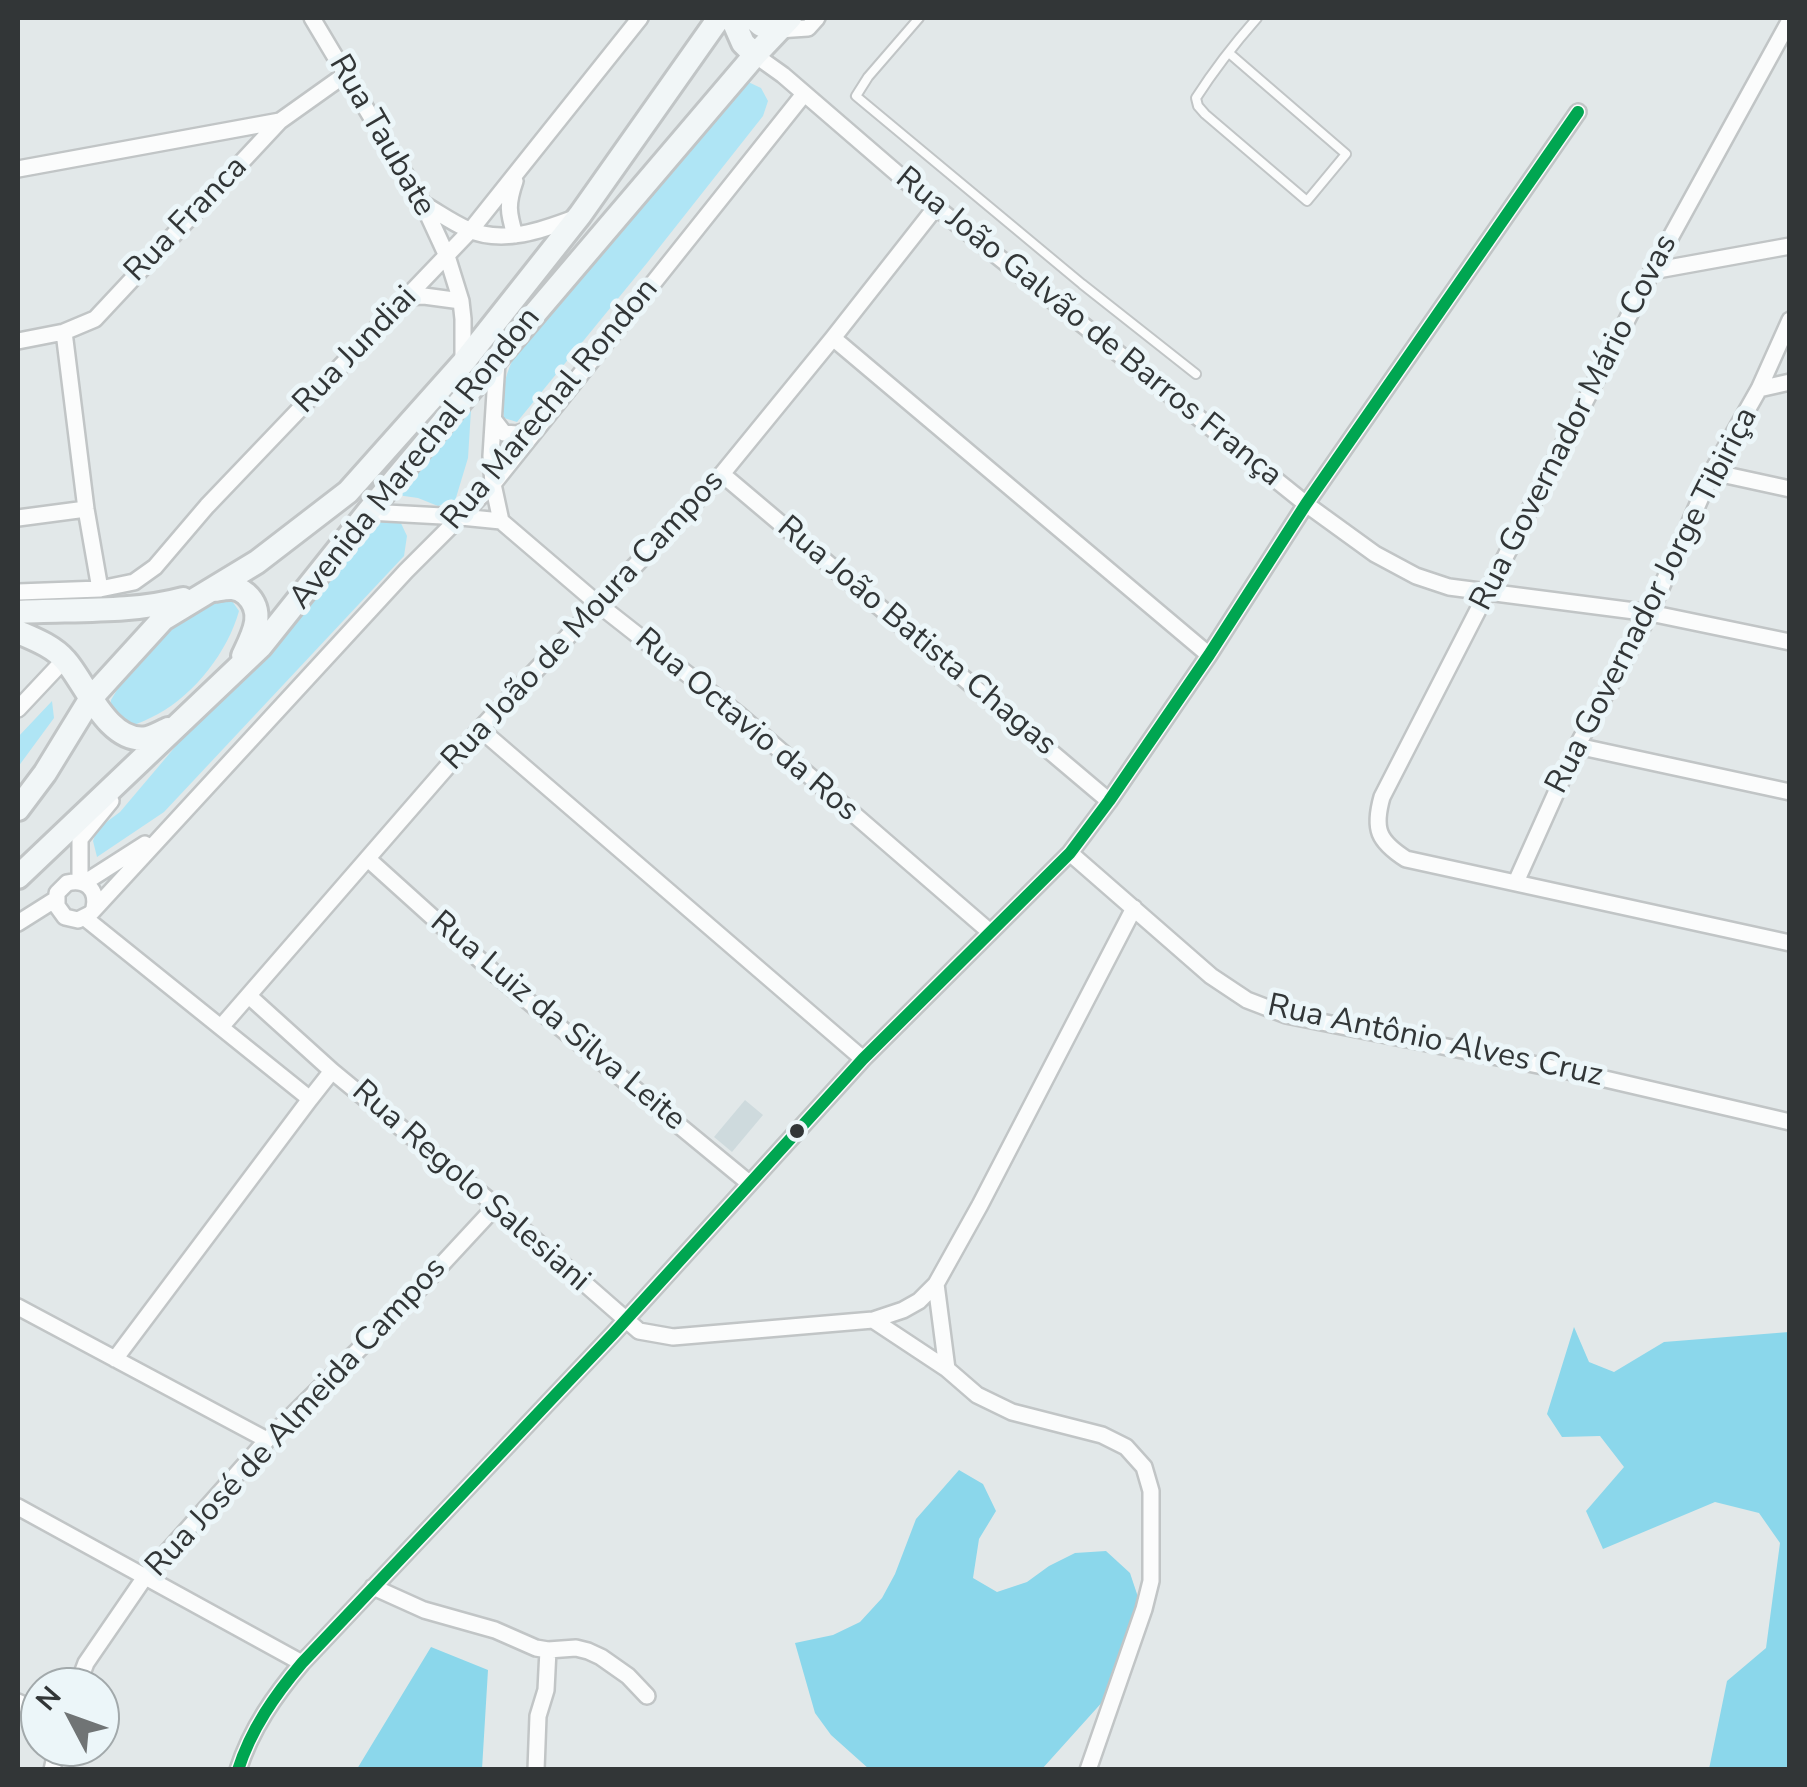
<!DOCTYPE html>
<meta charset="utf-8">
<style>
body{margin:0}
#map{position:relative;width:1807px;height:1787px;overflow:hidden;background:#e2e8e9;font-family:"Nunito Sans",sans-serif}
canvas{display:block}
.frame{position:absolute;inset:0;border:20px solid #323637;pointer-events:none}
.north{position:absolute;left:20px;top:1667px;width:100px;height:100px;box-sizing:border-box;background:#ecf6f9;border:2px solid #a2a9ab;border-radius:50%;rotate:311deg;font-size:28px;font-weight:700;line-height:40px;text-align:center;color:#323637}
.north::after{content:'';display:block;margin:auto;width:35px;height:45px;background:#707475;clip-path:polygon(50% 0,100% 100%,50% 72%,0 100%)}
</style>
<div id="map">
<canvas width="1807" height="1787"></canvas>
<div class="frame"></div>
<div class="north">N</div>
</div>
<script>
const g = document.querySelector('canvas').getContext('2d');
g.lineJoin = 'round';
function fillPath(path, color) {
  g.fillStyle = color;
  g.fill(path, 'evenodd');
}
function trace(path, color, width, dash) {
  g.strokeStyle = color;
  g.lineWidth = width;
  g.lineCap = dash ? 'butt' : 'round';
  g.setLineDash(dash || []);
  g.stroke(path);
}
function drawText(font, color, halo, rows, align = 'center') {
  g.font = font + ' "Nunito Sans",sans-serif';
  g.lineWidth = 10;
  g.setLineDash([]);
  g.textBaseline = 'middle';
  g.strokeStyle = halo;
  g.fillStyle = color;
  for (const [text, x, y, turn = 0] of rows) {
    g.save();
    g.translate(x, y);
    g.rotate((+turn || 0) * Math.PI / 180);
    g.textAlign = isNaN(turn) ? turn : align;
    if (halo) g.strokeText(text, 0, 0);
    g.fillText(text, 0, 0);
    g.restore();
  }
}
const built = new Path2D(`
 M745 1100 763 1115 732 1152 714 1137Z`);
const green = new Path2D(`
 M744 80 761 88 768 101 763 116 647 263 517 422 504 418C499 394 506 371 518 349Z
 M471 410 468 458 455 501 438 506 418 498 397 495Z
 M377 517 399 519 407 536 404 556 164 812 97 857 93 841 97 829 120 812 175 747 190 723Z
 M221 597 232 601 239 611C228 651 195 694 158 714 149 719 139 723 129 727L110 716 111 700 134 661 175 620Z
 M52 701 54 718 18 767V737Z`);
const forest = new Path2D(`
 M1574 1327 1589 1362 1614 1372 1664 1342 1789 1332V1769H1709L1727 1681 1766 1648 1780 1543 1759 1513 1715 1502 1603 1549 1586 1511 1624 1467 1600 1436 1562 1437 1547 1414Z
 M959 1470 983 1484 996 1511 979 1539 973 1578 997 1592 1027 1582 1049 1566 1075 1553 1106 1551 1130 1573 1140 1603 1138 1638 1132 1669 1042 1769H869L831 1735 815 1713 795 1643 833 1635 860 1622 882 1598 895 1574 916 1519Z
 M431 1647 488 1670 482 1769H357Z`);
const service = new Path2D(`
 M919 18 868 77 856 96 1082 284 1196 374
 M1229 53 1346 154 1307 201 1205 114 1198 106 1196 98C1214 70 1235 43 1257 18`);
const minor = new Path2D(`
 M312 18 423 204 447 256 461 301 463 319V363
 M1790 20 1652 271 1382 797C1373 829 1378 841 1406 859L1790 943
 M778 30 808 28 817 18
 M755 55 783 75 936 207 1306 504 1375 554 1416 576 1449 587 1650 613 1790 642
 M18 169 280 121
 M515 181C507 204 508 212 515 235
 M425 205C439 213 453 223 467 229 503 245 543 230 577 217
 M1652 271 1790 246
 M406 297 424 296 461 301
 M64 332 86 509 100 589
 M833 338 1209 655
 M18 341 64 332 95 319 280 121 346 74
 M497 361 491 456 493 484 501 521
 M1759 389 1790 382
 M494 420 504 433 517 434 537 427
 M1712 472 1790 489
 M722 474 1109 801
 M368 512 461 517 501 521 598 604 738 714 990 932
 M18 518 86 509
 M18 592 100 589 134 582 155 567 207 506 470 231 640 18
 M18 709 65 659
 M480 729 863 1059
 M1577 746 1790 792
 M1070 853 1211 976 1247 1000 1286 1015 1588 1075 1790 1122
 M368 859 500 978 749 1183
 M80 881V839L111 801
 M1516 882 1577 746 1650 613 1712 472 1759 389 1790 320
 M84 883 145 844
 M94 908C98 889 85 878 67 883L57 893V906L65 917 78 920 90 914 406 571 493 484 804 94
 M85 918 310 1099 332 1071 496 1206 639 1331 673 1337 873 1320 947 1369 977 1395 1012 1412 1102 1435 1126 1447 1144 1467 1151 1491V1581L1144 1609 1088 1770
 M18 923 56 899
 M249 996 332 1071
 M221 1027 480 729 722 474 833 338 936 207
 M936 1284 947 1369
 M18 1307 267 1440
 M873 1320 903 1310 919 1301 936 1284 980 1205 1134 908
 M115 1359 310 1099
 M18 1507 302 1663
 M373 1587 424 1610 495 1630 536 1648 548 1650 576 1648 588 1651 601 1657 628 1676 647 1696
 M77 1687 86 1663 145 1577 267 1440 407 1302 496 1206
 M18 1702 40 1712
 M52 1770 57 1747
 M238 1770C251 1729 275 1695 302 1663L613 1334 863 1059 1070 853 1109 801 1209 655 1306 504 1578 112
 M536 1770 538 1716 546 1690 548 1650`);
const secondary = new Path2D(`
 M732 18 743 43 755 55
 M753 18 761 25 778 30
 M214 590C226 588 236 585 246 594 266 612 253 635 243 656
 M18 612C71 609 132 613 183 599
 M18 632C34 639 53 646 65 660 85 682 108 745 147 738 153 737 162 732 168 729
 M18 809 45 773 91 698 163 619 257 562 348 492 463 363 580 215 719 18
 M18 877 261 646 368 512 497 358 755 55 790 18`);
const bus1 = new Path2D(`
 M238 1770C251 1729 275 1695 302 1663L613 1334 863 1059 1070 853 1109 801 1209 655 1306 504 1578 112`);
const markers = [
 [797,1131,9,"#323637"]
];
const streetNames = [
 ["Rua Taubate",381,136,60],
 ["Rua Franca",187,220,-46],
 ["Rua João Galvão de Barros França",1088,328,39],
 ["Rua Jundiai",356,351,-46],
 ["Rua Marechal Rondon",551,405,-50],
 ["Rua Governador Mário Covas",1575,423,-63],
 ["Avenida Marechal Rondon",416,459,-51],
 ["Rua Governador Jorge Tibiriça",1653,601,-63],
 ["Rua João de Moura Campos",584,621,-47],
 ["Rua João Batista Chagas",916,637,40],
 ["Rua Octavio da Ros",746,726,40],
 ["Rua Luiz da Silva Leite",557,1022,40],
 ["Rua Antônio Alves Cruz",1435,1042,12],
 ["Rua Regolo Salesiani",470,1187,41],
 ["Rua José de Almeida Campos",297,1418,-47]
];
fillPath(built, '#cedadd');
fillPath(green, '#afe5f5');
fillPath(forest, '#8bd7eb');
trace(service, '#c1c5c6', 12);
trace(minor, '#c1c5c6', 20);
trace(secondary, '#c1c5c6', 28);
trace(service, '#fbfcfc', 8);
trace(minor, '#fbfcfc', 15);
trace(secondary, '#f1f6f7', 22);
trace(bus1, '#00a651', 12);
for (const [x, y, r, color] of markers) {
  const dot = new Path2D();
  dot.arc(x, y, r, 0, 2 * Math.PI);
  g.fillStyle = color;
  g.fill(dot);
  trace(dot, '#ecf6f9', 4);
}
drawText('32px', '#323637', '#ecf6f9', streetNames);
</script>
